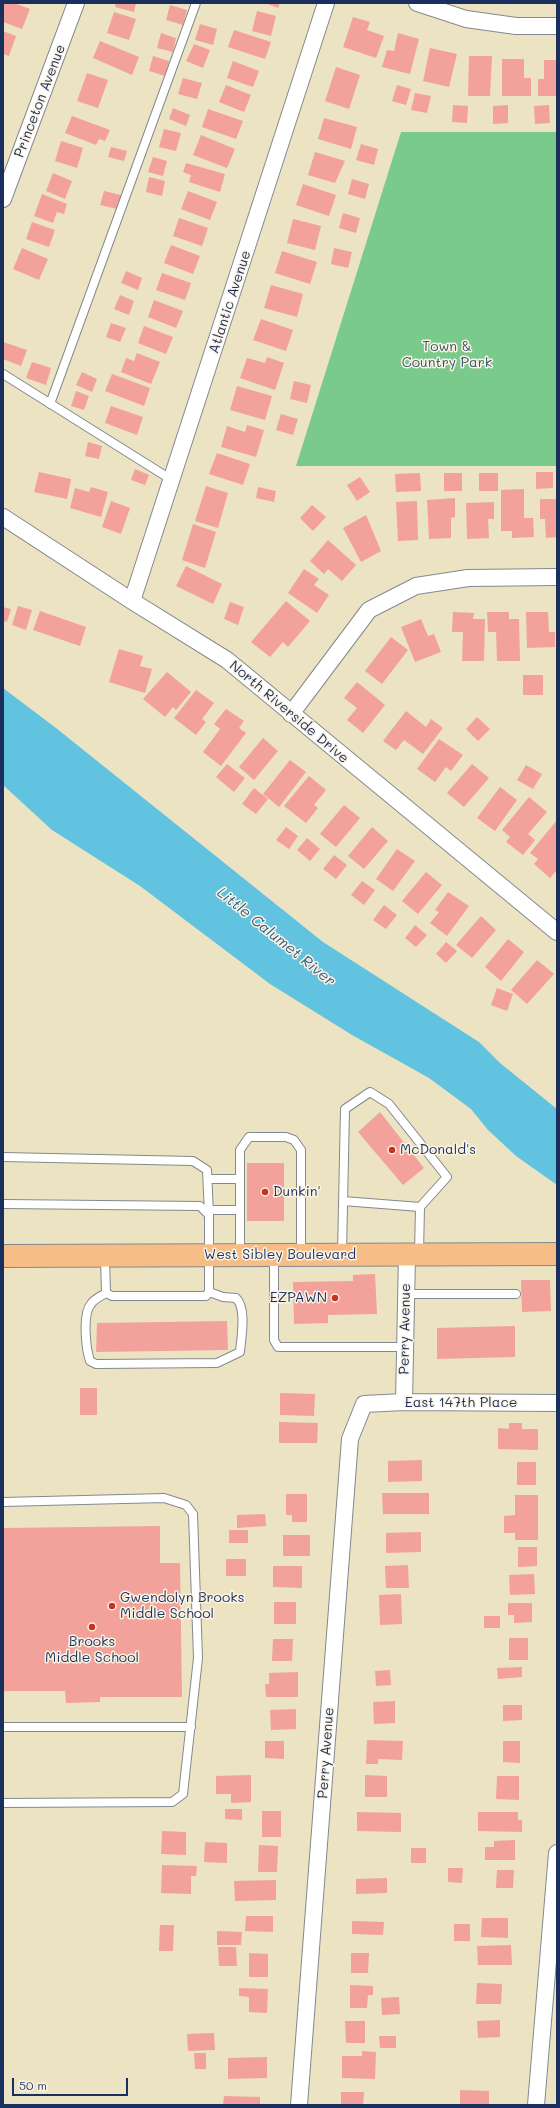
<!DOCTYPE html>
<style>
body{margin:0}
#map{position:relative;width:560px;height:2108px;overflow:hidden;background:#ece3c2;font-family:Mali,sans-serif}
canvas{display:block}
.frame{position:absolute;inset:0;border:4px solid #1b2f5e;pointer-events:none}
.scale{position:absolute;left:12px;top:2078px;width:116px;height:18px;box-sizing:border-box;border:2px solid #1b2f5e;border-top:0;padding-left:5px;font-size:12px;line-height:14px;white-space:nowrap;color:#1b2f5e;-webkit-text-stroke:3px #fcf5e5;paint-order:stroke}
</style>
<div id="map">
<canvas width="560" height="2108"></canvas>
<div class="frame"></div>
<div class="scale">50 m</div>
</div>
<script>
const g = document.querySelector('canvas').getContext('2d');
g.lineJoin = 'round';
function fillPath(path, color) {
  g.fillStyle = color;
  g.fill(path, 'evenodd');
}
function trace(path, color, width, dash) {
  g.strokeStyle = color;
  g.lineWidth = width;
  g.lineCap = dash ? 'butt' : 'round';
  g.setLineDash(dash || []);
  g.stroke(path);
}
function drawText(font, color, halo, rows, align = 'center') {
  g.font = font + ' Mali,sans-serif';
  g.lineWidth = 3;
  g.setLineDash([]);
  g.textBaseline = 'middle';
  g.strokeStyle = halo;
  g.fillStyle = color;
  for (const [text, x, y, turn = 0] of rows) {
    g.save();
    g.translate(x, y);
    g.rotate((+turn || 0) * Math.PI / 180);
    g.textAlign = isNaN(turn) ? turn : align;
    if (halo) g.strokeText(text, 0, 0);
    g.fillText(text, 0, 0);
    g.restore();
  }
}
const green = new Path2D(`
 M401 132H557V466H296Z`);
const water = new Path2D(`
 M3 688 56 728 323 942 479 1042 500 1063 557 1109V1185L516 1156 488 1130 471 1109 429 1078 352 1035 270 984 140 886 52 830 3 785Z`);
const building = new Path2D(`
 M3 3H14L30 9 22 29 3 22Z
 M116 3H136L134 12 115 7Z
 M265 3H280L278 8Z
 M170 5 187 10 183 25 166 20Z
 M257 11 276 16 271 36 252 31Z
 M114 12 136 19 129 40 107 33Z
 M353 17 370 22 367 30 384 36 376 58 343 47Z
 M200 24 217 29 213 45 195 40Z
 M234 30 271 42 265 59 228 47Z
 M3 31 16 36 9 56 3 54Z
 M161 33 176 38 173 52 157 48Z
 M398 33 419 39 410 74 382 67 387 50 394 51Z
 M100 41 139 57 132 75 93 58Z
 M194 44 210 50 203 68 186 61Z
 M430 48 457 54 449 87 423 81Z
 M153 56 169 61 165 76 149 71Z
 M469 56H492L490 96H468Z
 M502 59H524V78H531V96H502Z
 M544 60H557V96H538V79H544Z
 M233 61 259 71 253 87 227 78Z
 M336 67 360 75 349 109 325 101Z
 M87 73 108 80 98 108 77 101Z
 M183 78 202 83 197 99 178 94Z
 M226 85 251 95 244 112 219 102Z
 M397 85 411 89 406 105 392 101Z
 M415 93 431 96 427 113 411 110Z
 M453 105 468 106 467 123 452 122Z
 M508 105V123L493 124V106Z
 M549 105 550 123 535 124 534 106Z
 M173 108 190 115 186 126 169 119Z
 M208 109 243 121 236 139 202 127Z
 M72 116 110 130 105 141 99 139 96 145 65 133Z
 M324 118 357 127 351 149 318 139Z
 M164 129 181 133 176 151 159 147Z
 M201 135 235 149 227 168 193 155Z
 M61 141 83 148 77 168 55 161Z
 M361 144 378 149 374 165 356 160Z
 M111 147 127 151 124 161 108 157Z
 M315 152 345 161 335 183 308 175Z
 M153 157 167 161 163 176 148 172Z
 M186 163 225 174 220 192 189 182 191 175 183 172Z
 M53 173 72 181 65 199 46 191Z
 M149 177 165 181 162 196 146 192Z
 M352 179 369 184 365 199 348 194Z
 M303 184 336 195 329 216 296 205Z
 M104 191 121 195 117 209 100 205Z
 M188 191 217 202 210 220 181 209Z
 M42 194 67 204 64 214 57 212 53 223 34 216Z
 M343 213 360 218 356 233 339 228Z
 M179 218 208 228 202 246 173 236Z
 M293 219 321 226 315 250 287 243Z
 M32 222 55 230 49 247 26 239Z
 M171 245 200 256 193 274 164 263Z
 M22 248 48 259 39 280 13 269Z
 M334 248 352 252 348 268 331 264Z
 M282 251 317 262 310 284 275 273Z
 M126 271 142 278 138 290 121 283Z
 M162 273 191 283 185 300 156 290Z
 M271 285 303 294 297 317 264 308Z
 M120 295 134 301 129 315 114 309Z
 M154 300 183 311 176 328 148 317Z
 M261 319 293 330 286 351 253 340Z
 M111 323 126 328 120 342 106 337Z
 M144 326 173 337 166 354 138 343Z
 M3 342 27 350 21 366 3 359Z
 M137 353 160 362 151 384 121 372 126 358 134 361Z
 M267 357 284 363 275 390 240 378 247 358 265 363Z
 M32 362 51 368 46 385 26 378Z
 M82 372 97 379 92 392 76 385Z
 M112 374 150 388 144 406 105 391Z
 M294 381 311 385 307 403 290 399Z
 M237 386 272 396 265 420 230 410Z
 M76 391 89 396 84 410 71 406Z
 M111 406 143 417 137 435 105 423Z
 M281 414 298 419 293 435 276 430Z
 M247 425 264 430 256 457 221 447 227 426 245 432Z
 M88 442 102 446 99 459 85 456Z
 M217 453 250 464 243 485 209 474Z
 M135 469 149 475 145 485 131 480Z
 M39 472 71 479 67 499 34 492Z
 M536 472H553V488L536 489Z
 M420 473 421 491 396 492 395 474Z
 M444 473H462V491H444Z
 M479 473H498V491H479Z
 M360 477 370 492 357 501 347 485Z
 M206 486 228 493 218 528 195 521Z
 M91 487 108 492 101 517 70 508 75 488 89 492Z
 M258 487 276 491 274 502 256 498Z
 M524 489V518H533L534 537 512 538V531H501V490Z
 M455 498V517L451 518V538L429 539 427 500Z
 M540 499H557V537L546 538 545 519H540Z
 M111 501 130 508 121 534 102 527Z
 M417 501 418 540 398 541 396 502Z
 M494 502V519H488L489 538 467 539 466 503Z
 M312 505 326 517 313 531 300 518Z
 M366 515 381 551 361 562 343 528Z
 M193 524 216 532 205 568 182 560Z
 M328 540 356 565 342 581 328 569 324 574 310 561Z
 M186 566 222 584 213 604 176 586Z
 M304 569 319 579 314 585 329 595 317 613 288 593Z
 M286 601 310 621 288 647 283 642 270 657 251 642Z
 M230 602 244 607 238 625 224 619Z
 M18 606 32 610 26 630 12 625Z
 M3 607 11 609 7 622 3 621Z
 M40 611 86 627 80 646 33 630Z
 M453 612 474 613 473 619H485L484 661H462L463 632H452Z
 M487 612H509V619H519L520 661H497L496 632H488Z
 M526 612H548L549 632H555V647L527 648Z
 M421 619 428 636 434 634 441 652 415 662 401 627Z
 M391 637 408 650 382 684 365 671Z
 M119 649 143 656 140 666 152 669 145 693 109 682Z
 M167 672 191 692 176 710 173 707 165 717 143 699Z
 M523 675H543V695H523Z
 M357 682 385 705 363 733 347 720 357 708 344 698Z
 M196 690 214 703 202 719 206 722 196 735 174 718Z
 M226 709 244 721 239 728 246 733 221 766 203 752 220 729 214 724Z
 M406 711 426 727 431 719 443 728 423 754 404 740 396 750 383 741Z
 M477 717 490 729 478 741 466 729Z
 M263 738 278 751 254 780 239 767Z
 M439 739 463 755 451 771 446 767 435 782 417 769Z
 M290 760 306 772 279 807 263 794Z
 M227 764 245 778 234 792 216 777Z
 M472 764 489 778 464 807 447 793Z
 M526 765 542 774 533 789 517 780Z
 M309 776 326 790 314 805 318 808 306 823 284 806Z
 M500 787 517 800 495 831 477 818Z
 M254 788 268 799 256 814 242 804Z
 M529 797 547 812 528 834 535 840 523 855 506 842 510 837 502 830Z
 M344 805 360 818 336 847 320 834Z
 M557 820V870L550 878 534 864 538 859 530 853Z
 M286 827 298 836 289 849 276 840Z
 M372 827 388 841 364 869 348 856Z
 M307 838 320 849 310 861 297 850Z
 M397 849 415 861 393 891 376 879Z
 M334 855 347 865 336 879 323 869Z
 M426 872 442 885 418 914 402 901Z
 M362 881 375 890 364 905 351 895Z
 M448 892 469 906 447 936 430 923 439 912 435 910Z
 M384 905 397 915 386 929 373 920Z
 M481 916 496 930 472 958 456 945Z
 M415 925 427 935 416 947 405 938Z
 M508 939 524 952 501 981 485 967Z
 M446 942 457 951 446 963 436 954Z
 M537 960 554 974 527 1004 511 990Z
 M497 988 513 994 507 1011 491 1005Z
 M380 1112 424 1168 403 1185 358 1132Z
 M247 1163H284V1221H247Z
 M375 1274 377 1314 328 1315V1323L294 1324 293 1282 353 1281V1275Z
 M521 1280H550L551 1311 522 1312Z
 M227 1321 228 1350 96 1352 97 1323Z
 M515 1326V1357L437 1359V1328Z
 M80 1388H97V1415H80Z
 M280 1393 315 1394 314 1416 280 1415Z
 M279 1422 318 1423 317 1443H279Z
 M509 1423H522V1429H538V1450L498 1449V1428L509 1429Z
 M422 1460V1481L388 1482V1461Z
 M517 1462H536V1485H517Z
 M382 1493H429V1514H383Z
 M286 1494H307V1522H292V1515H286Z
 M515 1495H538V1540H515V1533H504V1516L515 1515Z
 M265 1514 266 1526 237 1528V1515Z
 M160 1526V1563H180L182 1697H100V1702L66 1703 65 1691H3V1528Z
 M229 1530H248V1543H229Z
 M421 1532V1552L386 1553V1533Z
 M283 1535H310V1556H283Z
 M518 1547H537V1566L518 1567Z
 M226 1559H246V1576H226Z
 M408 1565 409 1588H386L385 1566Z
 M273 1566H302V1588L273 1587Z
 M534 1574 535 1594 510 1595 509 1575Z
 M401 1594 402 1624 380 1625 379 1595Z
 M274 1602H296V1624H274Z
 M508 1603H532V1622L514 1623V1615H508Z
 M484 1616H500V1628H484Z
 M509 1638H528V1660H509Z
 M273 1639H293L292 1661H272Z
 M522 1667V1677L498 1679 497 1668Z
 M390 1670 391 1685 376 1686 375 1671Z
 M298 1672V1697H266L265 1684H269V1673Z
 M395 1701V1723L374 1724 373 1702Z
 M503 1705H522V1720L503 1721Z
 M296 1709V1729L271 1730 270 1710Z
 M367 1740 403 1741 402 1760 378 1759V1764H366Z
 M265 1741H284V1759L265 1758Z
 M503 1741H520V1763L503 1762Z
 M251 1775V1802L231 1803V1794H216V1776Z
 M365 1775 387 1776V1797H365Z
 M497 1776H519V1800L496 1799Z
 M225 1809H242V1820L225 1819Z
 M262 1811H281V1837H262Z
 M357 1812 401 1813V1832L357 1831Z
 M478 1812H518V1820H522V1832L478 1831Z
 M162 1831 186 1832V1855L161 1854Z
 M515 1840V1860H485V1847H494V1841Z
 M205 1842 227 1843V1863L204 1862Z
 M259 1845 278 1846 277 1872H258Z
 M411 1848H426V1863H411Z
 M162 1865 197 1866 196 1876H191V1894L161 1893Z
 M448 1868H463L462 1883 448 1882Z
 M497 1870H514L513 1888H496Z
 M387 1878V1893L356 1894V1879Z
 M276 1880V1900L235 1901 234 1881Z
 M246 1916H273V1932L245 1931Z
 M482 1918H508V1938L481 1937Z
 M352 1921 384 1922 383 1935 352 1934Z
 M454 1924H470V1941H454Z
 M160 1925H174L173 1951H159Z
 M217 1931 242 1932 241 1945H217Z
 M511 1945 512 1965H478L477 1946Z
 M218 1947H236L237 1966H219Z
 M249 1953 268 1954V1977H249Z
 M351 1953H369L368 1973H351Z
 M477 1983 502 1984 501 2004H476Z
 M350 1985 373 1986V1995H368L367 2008H350Z
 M239 1988 268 1989 267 2013 249 2012V1997L239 1996Z
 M399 1997 400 2014 382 2015 381 1998Z
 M500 2020V2037L478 2038 477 2021Z
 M345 2021H365V2043H346Z
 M214 2033 215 2050 188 2051 187 2034Z
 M379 2036H396V2048H380Z
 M362 2051 376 2052 375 2079 342 2078V2056H362Z
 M194 2053H206V2069H195Z
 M267 2057V2078L228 2079V2058Z
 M460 2090 489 2091V2105H460Z
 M341 2092H364L363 2105H341Z
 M224 2096 260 2097V2105H223Z`);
const service = new Path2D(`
 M3 374 172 480
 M50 404 196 3
 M3 1157 193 1161 207 1170 209 1215
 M208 1179H240
 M343 1201 420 1207
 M3 1204 200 1206 209 1215V1292
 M209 1210H240
 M342 1254 345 1109 370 1092 389 1104 447 1177 420 1207 419 1253
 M240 1255V1150L249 1137H286L294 1140 301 1150V1254
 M274 1256V1340L278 1347H405
 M105 1257 106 1293 112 1296H206L209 1292
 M106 1293C101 1296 94 1299 91 1304 82 1314 86 1349 90 1361L96 1364 217 1363 240 1352C241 1339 247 1308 236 1298L223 1297 209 1292
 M406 1294H516
 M3 1502 164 1498 186 1505 193 1514 198 1658 183 1794 172 1802 3 1803
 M3 1727H191`);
const minor = new Path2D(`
 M417 3 466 19 516 26H557
 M3 199 76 3
 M3 517 132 601 227 660 557 932
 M132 601 326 3
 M291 714 369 610 416 586 468 578 557 577
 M404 1402 407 1255
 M299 2105 350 1439 364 1404 404 1402 557 1403
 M536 2105 557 1853`);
const primary = new Path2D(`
 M3 1256 557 1254`);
const markers = [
 [392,1150,4,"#c8321e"],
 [265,1192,4,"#c8321e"],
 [335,1298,4,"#c8321e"],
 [112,1606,4,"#c8321e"],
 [92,1627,4,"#c8321e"]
];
const streetNames = [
 ["Princeton Avenue",40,101,-69],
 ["Atlantic Avenue",230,302,-72],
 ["North Riverside Drive",289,712,40],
 ["West Sibley Boulevard",280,1255],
 ["Perry Avenue",405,1329,-89],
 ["East 147th Place",461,1403],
 ["Perry Avenue",326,1753,-86]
];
const parkNames = [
 ["Town &",447,347],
 ["Country Park",447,363]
];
const poiNames = [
 ["McDonald's",400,1150],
 ["Dunkin'",273,1192],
 ["EZPAWN",327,1298,"right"],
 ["Gwendolyn Brooks",120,1598],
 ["Middle School",120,1614],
 ["Brooks",92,1642,"center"],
 ["Middle School",92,1658,"center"]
];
const waterNames = [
 ["Little Calumet River",276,937,39]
];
fillPath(green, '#7aca8b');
fillPath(water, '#62c3e0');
fillPath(building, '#f2a29a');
trace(service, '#848990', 10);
trace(minor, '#848990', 18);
trace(primary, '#848990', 24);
trace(service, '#fff', 8);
trace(minor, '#fff', 16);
trace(primary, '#f6be86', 22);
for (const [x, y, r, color] of markers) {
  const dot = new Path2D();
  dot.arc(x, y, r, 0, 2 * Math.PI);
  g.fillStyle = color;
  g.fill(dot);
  trace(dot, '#fcf5e5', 1.5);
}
drawText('14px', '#1b2f5e', '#fcf5e5', streetNames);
drawText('14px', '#335669', '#fcf5e5', parkNames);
drawText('14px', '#1b2f5e', '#fcf5e5', poiNames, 'left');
drawText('italic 15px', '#305b85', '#fcf5e5', waterNames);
</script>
